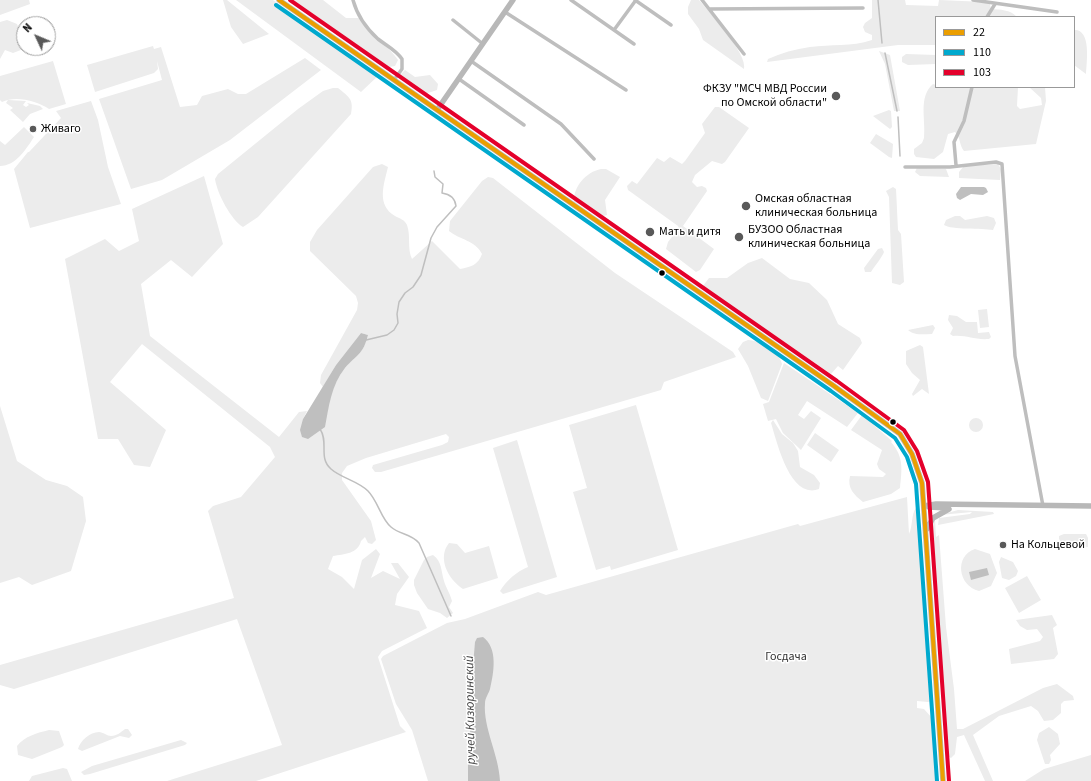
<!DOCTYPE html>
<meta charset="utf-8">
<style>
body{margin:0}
#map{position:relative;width:1091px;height:781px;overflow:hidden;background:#fff;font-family:"Source Sans 3",sans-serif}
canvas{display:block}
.legend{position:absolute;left:935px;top:16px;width:140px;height:72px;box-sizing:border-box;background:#fff;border:1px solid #999;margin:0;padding:5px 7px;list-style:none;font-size:12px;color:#000}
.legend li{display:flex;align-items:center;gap:8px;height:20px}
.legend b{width:20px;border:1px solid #999}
.north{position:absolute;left:16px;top:16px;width:40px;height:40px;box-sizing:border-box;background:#fff;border:1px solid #999;border-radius:50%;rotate:314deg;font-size:11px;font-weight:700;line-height:16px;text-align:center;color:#000}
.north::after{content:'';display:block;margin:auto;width:14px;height:18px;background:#595959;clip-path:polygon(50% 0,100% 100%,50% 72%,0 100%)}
</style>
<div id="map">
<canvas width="1091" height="781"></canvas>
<ul class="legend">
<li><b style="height:5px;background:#eb9e00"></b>22</li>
<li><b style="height:5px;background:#00a9ce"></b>110</li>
<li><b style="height:5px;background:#e4002b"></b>103</li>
</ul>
<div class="north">N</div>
</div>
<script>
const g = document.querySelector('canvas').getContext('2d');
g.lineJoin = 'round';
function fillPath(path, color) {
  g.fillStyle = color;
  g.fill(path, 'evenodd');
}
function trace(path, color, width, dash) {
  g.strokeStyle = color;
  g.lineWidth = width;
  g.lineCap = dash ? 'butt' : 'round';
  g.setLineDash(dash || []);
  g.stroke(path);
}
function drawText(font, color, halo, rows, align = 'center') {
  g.font = font + ' "Source Sans 3",sans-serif';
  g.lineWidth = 3;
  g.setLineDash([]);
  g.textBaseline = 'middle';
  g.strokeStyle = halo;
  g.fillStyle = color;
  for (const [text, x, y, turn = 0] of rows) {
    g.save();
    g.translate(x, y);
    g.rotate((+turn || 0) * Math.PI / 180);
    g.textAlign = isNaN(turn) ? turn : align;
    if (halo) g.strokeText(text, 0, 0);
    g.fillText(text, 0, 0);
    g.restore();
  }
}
const green = new Path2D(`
 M0 0H29L30 4 0 15Z
 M223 0H227L269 34 243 44 231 27Z
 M236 0H273L379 75 361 92Z
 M293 0H323L346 18H359C362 23 366 29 370 33 381 43 389 47 398 60L395 66 389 67Z
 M691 0H699C709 12 748 54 744 69L703 40 699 29 688 14V7Z
 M872 0H905L906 5 938 6 939 0 985 2 990 4 991 9C1000 10 1010 9 1017 17H936V45H898L767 62 768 59C781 53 795 49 810 47 831 44 851 47 872 40V35L865 32 863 27 865 23 872 18Z
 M7 20 17 24 22 36 24 37V48H26L13 53 5 50 0 59V22Z
 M1074 30C1091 29 1087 60 1086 74L1074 65Z
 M153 46 154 49 161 47 180 107 197 105 202 96 228 89 238 94H246L305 58 321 70 230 140 162 180 131 189 99 99 162 80 157 61 158 69 154 73 95 92 87 65Z
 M879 51 890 55 900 111H894L885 64Z
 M906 54 936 55V64L908 65 902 62V57Z
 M53 61 66 104 49 109C38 101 15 95 2 102L0 100V76Z
 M405 70 415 77 430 75 438 84 437 90 425 94 409 85 400 75Z
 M933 84 936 85V87H1018L1017 106 1020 109 1042 105 1041 98 1029 87H1045L1046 101 1036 144 964 151C959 145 961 138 955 132L948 134 943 152 934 159 916 157 914 154V149L922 143 924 138C926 119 918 97 933 84Z
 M333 88H338C349 97 354 99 351 114L258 217 243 227C231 220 217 193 215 179L218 174 298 109 323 91Z
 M8 100 26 101 23 105 26 107 29 105 27 103 40 106 43 109 30 114 23 122 10 110 13 108 6 103Z
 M91 101 98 120 108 167 121 204 30 228 14 169 28 152H29L61 118 56 111Z
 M715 107H719L749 128 725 162 722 164 712 161 695 175 692 182 697 187 702 186 706 188 707 191 683 226 714 249 700 270 696 272 666 249 668 242 679 228 678 226 628 190 627 186 632 181 637 184 657 158 664 162 670 157 682 164 685 161 705 133 702 124Z
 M889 110 891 111 892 127 890 129 873 116Z
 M24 127 34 137C26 149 16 166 0 166V141L5 145Z
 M876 134 893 144 892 158 889 157 870 143Z
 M382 164 388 167C384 184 376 205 395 216 400 219 404 219 407 225 411 236 407 249 412 259L432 241 460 269C471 267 478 265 482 254 475 240 460 240 449 231L450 221 482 181 488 177 493 178 615 273 733 352 736 357 664 382 661 390 381 472H375L372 468 373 465 442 445 448 442 449 437 446 434 366 458 347 466 342 473V480L371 521 376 540 372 544 368 543 365 537 361 541C358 554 344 554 333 556L328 569 342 577 354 589 362 560 376 549 380 554 371 578 383 571 400 579 391 563H398L409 577 397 594 395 605 419 611 427 628 382 651 378 657 400 726 406 732 256 781H167L282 745 237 619 14 689 0 685V665L234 598 208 511 213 506 241 497 275 457 270 447 142 344 110 382 166 430 150 467 134 465 118 439H98L65 259 105 239 119 251 139 241 132 209 204 176 223 244 192 277 171 260 141 284 150 336 279 437 299 412 307 411 303 419 327 415C328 399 335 381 345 368 356 354 363 355 368 335L361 333 336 365 323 387 320 383 321 375 357 310 358 303 356 296 310 251V242L317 230 373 167Z
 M998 164 1001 169 1000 180 959 178V172L964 166Z
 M917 168 946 169 949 177 920 176 915 172Z
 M601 169H606L620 177 605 200 607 215 603 216 574 202C573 187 586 172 601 169Z
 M893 187 896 189 898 230 901 234 904 282 900 285 892 283 889 197 886 191Z
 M955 216H960L965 220 987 216 994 218 996 223 993 230C982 228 951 230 944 225L946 220Z
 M882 248 884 252C883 256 874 267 871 272H865L864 268 878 249Z
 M762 258 790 279 809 283 827 300 838 324 860 338 862 343 843 370 838 366 831 374 703 286 709 278H727L748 263Z
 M987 309 989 327 980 328 978 310Z
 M949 315 957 316 966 322H977L978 333 989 332 991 337 989 339C973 340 968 335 953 336L950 334 953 328 948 320Z
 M933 325 935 328 932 334C924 334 915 336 908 330Z
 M748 340C761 341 779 351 782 364L768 401 761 398 748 366 738 349 743 342Z
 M920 345 923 347 929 394 922 389 913 396 912 394 920 380 912 373 906 364V351Z
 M784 363 858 413 847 427 807 401 798 415 804 419 811 411 821 418 801 450 783 433 776 419 768 421 763 404 769 402Z
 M636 405 678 550 611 570 610 566 596 570 573 492 587 488 569 425Z
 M0 406 17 461 46 480 67 486 83 497 86 521 71 571 32 585 19 577 0 583Z
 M862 415 892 441 891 442C904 457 902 469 900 488L891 494 863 502C854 495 847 488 850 476L883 477 886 474 879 469 877 464 882 450 851 430Z
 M969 425a7 7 0 1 1 14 0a7 7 0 1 1-14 0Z
 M773 420 782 434 793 443 798 451 800 467 814 475 820 483 819 489C790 500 777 442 771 423Z
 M815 433 839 450 831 462 807 445Z
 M517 440 557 577 503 594 500 591C507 580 516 572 528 567L493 448Z
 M907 497 909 534C913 526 911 514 916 508L918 509 930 663 931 701 928 702 917 701V708L924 709 932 718 936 781H428L412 730 396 704 381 659 383 656 447 623 465 619 538 592 546 595 798 524 800 526Z
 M958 510 993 512 994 514 938 525 939 518 970 514 972 512 940 515Z
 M935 519 936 537 939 535 946 627 954 689 957 729H963L1043 688 1057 684 1073 696 1074 700 1064 701 1061 704V713L1053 720 1044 721 1038 711 1031 706 999 716 973 735 993 781H985L964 735 957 737 955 754 951 758 949 757 931 528Z
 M1064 534H1086L1088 538V547L1066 549 1059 539V536Z
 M449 543 457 544 465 553 489 546 498 578 463 589C448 579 437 558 449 543Z
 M975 549 990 554 997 573 991 586 979 591C958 586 954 556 975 549Z
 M433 555C442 561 441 571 444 581 446 588 450 593 452 601L449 607 453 613 447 618 440 613 428 609 417 593 414 585V580L424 560 427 557Z
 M1001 557 1013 562 1018 571 1016 576 1009 580 1002 578 999 562Z
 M1027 576 1041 600 1019 613 1005 588Z
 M1052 615 1057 625 1053 628 1058 654 1054 659 1011 664 1009 649 1040 641 1043 637 1037 629 1027 630 1020 626 1016 620Z
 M1049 727 1058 734 1060 744 1050 755 1051 760 1049 764H1045L1037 740 1039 733Z
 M125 729H128L132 735 129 738 120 736 82 751 78 749C80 741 90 732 99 732 103 732 107 736 111 736 117 736 121 732 125 729Z
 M49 730 59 731 64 745 62 747 32 759 18 755 17 746C25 736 37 733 49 730Z
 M181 740 187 743 185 745 90 774 84 775 81 772 92 766Z
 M1091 755V781H1025L1044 769Z
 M63 768 67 769 72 781H29L32 776Z`);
const water = new Path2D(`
 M961 187H984L986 188 988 192 983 195 971 194 960 200 957 198 956 194Z
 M361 333 368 335C363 355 357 354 345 368 331 386 329 406 325 427L308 439 302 437 300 430 303 419 336 365Z
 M987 568 989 575 971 580 969 572Z
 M483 637C498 648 494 672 490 689 489 693 485 698 485 703 483 728 499 755 500 781H468V745L474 706 471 690 475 642 477 638Z`);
const stream = new Path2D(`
 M878 0 882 43
 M885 53 897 111
 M898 117 900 156
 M366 340 387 335 394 330 398 323 397 314 399 302 405 293 413 287 421 275 431 238 437 227 456 206C455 198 449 194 442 193L443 184 435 177 434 171
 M320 429C329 442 318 458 331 469 341 478 358 481 368 491 378 501 381 519 391 527 400 535 410 533 419 543L451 616`);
const street = new Path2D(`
 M353 0C357 15 367 29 378 39 387 46 396 50 402 59V69L394 80
 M571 0 634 44
 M635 0 671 25
 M702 0 744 54
 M973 0 1057 12
 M709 9 863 8
 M505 12 626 90
 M987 17 995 4
 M453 20 483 44
 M614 30 636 0
 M471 61 561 124 594 159
 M459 79 524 125
 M956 165 954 142 964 121 972 87
 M905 167H950L996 162 1002 164 1015 356 1043 506`);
const secondary = new Path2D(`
 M279 0 834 386 900 434 912 454 922 483 943 781
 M437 110 513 0
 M924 506 936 504 1091 506
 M929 507 948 508
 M927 529 933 518 949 509`);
const bus1 = new Path2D(`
 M279 0 834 386 900 434 912 454 922 483 943 781`);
const bus2 = new Path2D(`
 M276 5 831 391 895 438 907 457 916 484 937 781`);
const bus3 = new Path2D(`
 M290 0 837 381 904 430 917 451 928 482 949 781`);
const markers = [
 [836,96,5,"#595959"],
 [33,129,4,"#595959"],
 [746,206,5,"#595959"],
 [650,232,5,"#595959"],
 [739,237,5,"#595959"],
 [662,273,3.5,"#000"],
 [893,422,3.5,"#000"],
 [1003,545,4,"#595959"]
];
const poiNames = [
 ["ФКЗУ \"МСЧ МВД России",827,89,"right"],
 ["по Омской области\"",827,103,"right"],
 ["Живаго",41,129],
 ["Омская областная",755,199],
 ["клиническая больница",755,213],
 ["БУЗОО Областная",748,230],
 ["клиническая больница",748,244],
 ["Мать и дитя",659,232],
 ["На Кольцевой",1011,545]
];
const parkNames = [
 ["Госдача",786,657]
];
const waterNames = [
 ["ручей Кизюринский",471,710,-91]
];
fillPath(green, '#ececec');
fillPath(water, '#bfbfbf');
trace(stream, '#bfbfbf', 1.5);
trace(street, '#bebebe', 3.5);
trace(secondary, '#b8b8b8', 5.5);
trace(bus1, '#eb9e00', 4);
trace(bus2, '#00a9ce', 4);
trace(bus3, '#e4002b', 4);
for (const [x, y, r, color] of markers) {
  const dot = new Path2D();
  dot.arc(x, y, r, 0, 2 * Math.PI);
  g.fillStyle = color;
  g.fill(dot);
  trace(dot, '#fff', 1.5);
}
drawText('12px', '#000', '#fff', poiNames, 'left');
drawText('12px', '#333', '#fff', parkNames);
drawText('italic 13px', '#444', '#fff', waterNames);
</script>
